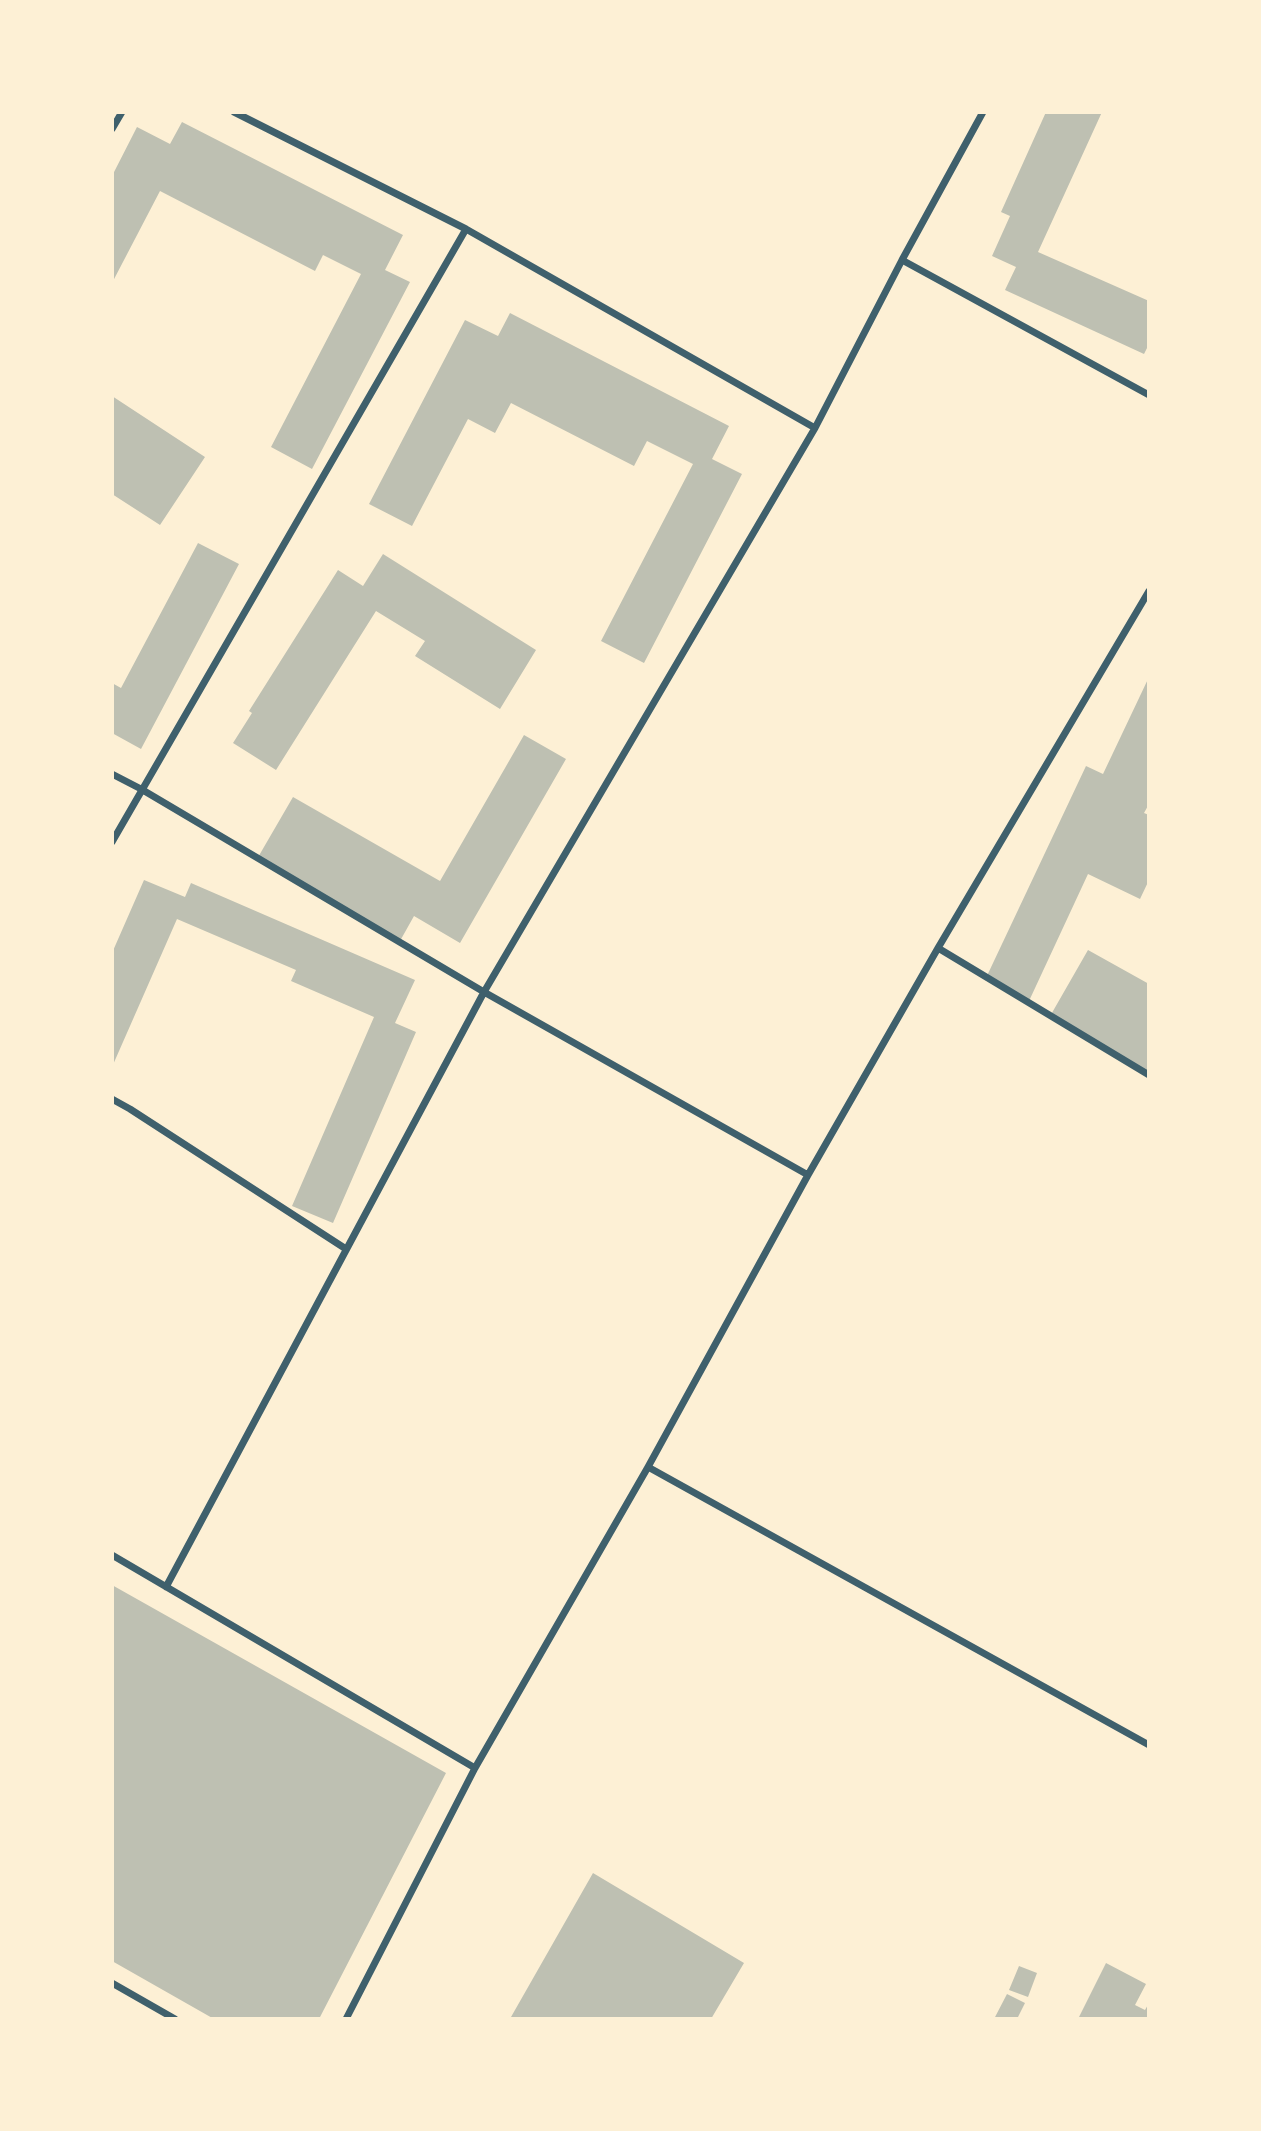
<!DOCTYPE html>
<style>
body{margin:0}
#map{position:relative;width:1261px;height:2131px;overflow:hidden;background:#fdf0d5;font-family:Arial,sans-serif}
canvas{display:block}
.frame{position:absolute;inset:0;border:114px solid #fdf0d5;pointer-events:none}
</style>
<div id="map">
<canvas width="1261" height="2131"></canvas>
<div class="frame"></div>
</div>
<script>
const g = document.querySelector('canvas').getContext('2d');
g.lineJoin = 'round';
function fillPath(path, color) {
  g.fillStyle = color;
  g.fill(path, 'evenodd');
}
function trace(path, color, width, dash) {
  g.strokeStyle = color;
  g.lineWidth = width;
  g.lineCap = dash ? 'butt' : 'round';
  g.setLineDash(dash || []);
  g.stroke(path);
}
const building = new Path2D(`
 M1046 112H1102L1038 252 1149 301V344L1144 354 1005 290 1016 267 992 256 1010 216 1001 212Z
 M182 122 403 235 385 270 410 282 312 469 271 447 361 274 323 255 315 271 160 191 112 283V176L137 127 170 144Z
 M510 313 729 426 712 459 742 474 644 663 601 641 693 464 647 441 634 466 511 403 495 433 468 419 412 526 369 504 465 320 498 336Z
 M112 396 205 457 160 525 112 494Z
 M198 543 239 564 141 749 112 733V683L121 688Z
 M383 554 536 650 500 709 415 656 425 641 376 611 276 770 233 743 252 713 249 711 338 570 363 586Z
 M1149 677V804L1144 813 1149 815V880L1140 899 1088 874 1029 1001 985 980 1086 766 1103 774Z
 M524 735 566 759 460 943 414 916 400 941 257 859 293 797 440 881Z
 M144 880 185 897 191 883 415 980 395 1023 416 1032 333 1223 292 1206 374 1017 291 981 296 970 177 919 112 1067V953Z
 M1088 950 1149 984V1075L1049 1018Z
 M112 1585 446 1773 319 2019H214L112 1961Z
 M593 1873 744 1963 711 2019H514L511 2017Z
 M1106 1963 1146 1984 1135 2005 1145 2010 1149 2003V2019H1078Z
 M1019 1966 1037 1973 1028 1997 1009 1990Z
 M1007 1994 1025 2003 1017 2019H994Z`);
const minor = new Path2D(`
 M234 112 466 229 815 428
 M112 129 122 112
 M902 260 1149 395
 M112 774 141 789 484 992 808 1175
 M112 842 466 229
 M938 948 1149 1075
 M112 1099 130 1109 346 1249
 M648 1467 1149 1745
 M112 1555 475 1768
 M166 1587 484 992 815 428 902 260 983 112
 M112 1983 175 2019
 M346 2019 475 1768 648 1467 808 1175 938 948 1149 591`);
fillPath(building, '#bec0b2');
trace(minor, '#3f606c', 7);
</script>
